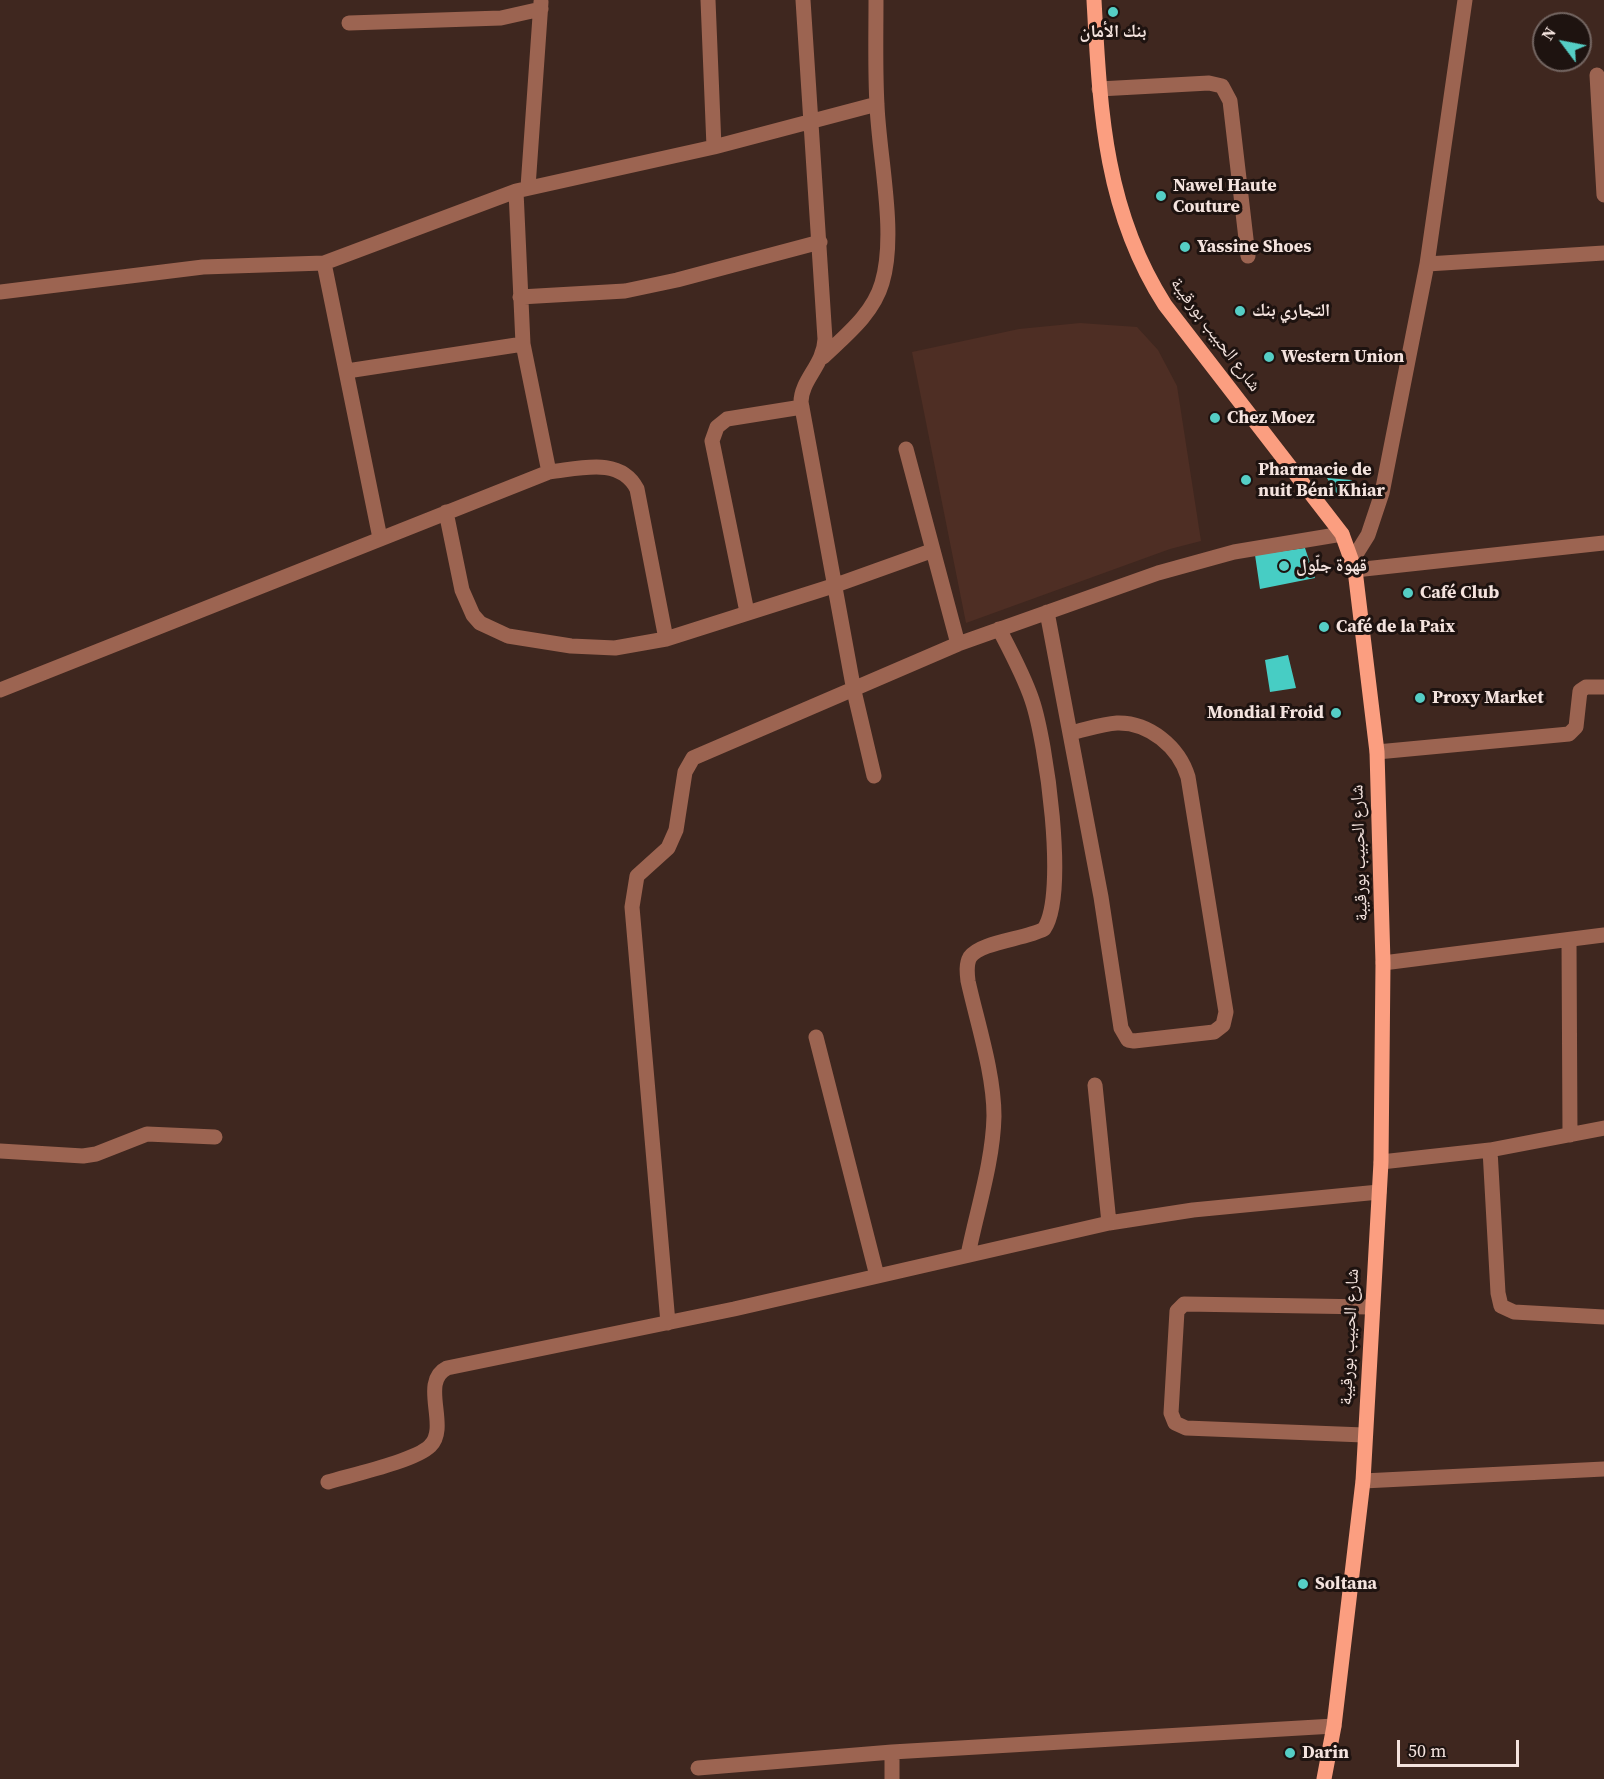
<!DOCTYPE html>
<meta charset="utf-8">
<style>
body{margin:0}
#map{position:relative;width:1604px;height:1779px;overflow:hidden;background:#3f271f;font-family:"Source Serif 4",serif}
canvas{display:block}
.north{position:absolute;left:1532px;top:12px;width:60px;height:60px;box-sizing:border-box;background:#1e1310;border:2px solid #746662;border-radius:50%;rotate:302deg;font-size:16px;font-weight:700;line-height:24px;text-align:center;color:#f4e3de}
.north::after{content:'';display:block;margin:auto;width:21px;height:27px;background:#55cec5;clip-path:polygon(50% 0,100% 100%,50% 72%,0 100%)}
.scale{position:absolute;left:1397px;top:1740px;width:122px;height:27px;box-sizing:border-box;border:3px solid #f4e3de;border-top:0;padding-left:8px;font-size:18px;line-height:21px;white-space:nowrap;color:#f4e3de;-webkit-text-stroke:4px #1e1310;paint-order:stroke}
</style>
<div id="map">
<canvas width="1604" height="1779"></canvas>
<div class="north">N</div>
<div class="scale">50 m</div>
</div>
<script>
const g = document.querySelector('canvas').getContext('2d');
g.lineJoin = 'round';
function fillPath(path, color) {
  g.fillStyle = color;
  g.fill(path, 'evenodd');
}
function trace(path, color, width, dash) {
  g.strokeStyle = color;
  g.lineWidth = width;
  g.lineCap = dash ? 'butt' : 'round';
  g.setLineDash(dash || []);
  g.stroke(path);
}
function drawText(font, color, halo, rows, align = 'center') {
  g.font = font + ' "Source Serif 4","Noto Naskh Arabic",serif';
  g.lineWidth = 6;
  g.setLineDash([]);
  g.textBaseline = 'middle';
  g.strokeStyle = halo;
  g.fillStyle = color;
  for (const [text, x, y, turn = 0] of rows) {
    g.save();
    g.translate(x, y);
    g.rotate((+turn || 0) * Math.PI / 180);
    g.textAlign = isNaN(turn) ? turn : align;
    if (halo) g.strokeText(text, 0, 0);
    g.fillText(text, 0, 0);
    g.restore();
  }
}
const built = new Path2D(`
 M1080 323 1137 327 1158 350 1177 386 1201 541 1170 549 966 623 912 352 1019 329Z`);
const building = new Path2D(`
 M1327 478 1352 480 1347 495 1338 496Z
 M1305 548 1315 578 1260 589 1255 555Z
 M1288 655 1296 688 1270 692 1265 660Z`);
const minor = new Path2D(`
 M708 0 714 147
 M803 0 825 339C824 365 801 380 801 402L854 691 874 776
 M349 23 501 18 541 9
 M1597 75 1604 195
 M1099 89 1209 83 1222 86 1230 101 1248 256
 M528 187 541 2
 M1427 264 1604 253
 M0 292 203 267 324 263
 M520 297 625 291 677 280 820 242
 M823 357C846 335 873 314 882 283 897 234 879 157 877 105 875 70 876 35 876 0
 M347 371 523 344
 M906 449 958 644
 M549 472C579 469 620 456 637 489L666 639
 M446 512 462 590 473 615 480 623 508 636 571 646 615 648 666 639 836 585 931 551
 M380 538 324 263 516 191 714 147 877 104
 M1353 559 1368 535 1382 493 1427 264 1465 0
 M1355 570 1604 543
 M747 612 712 441 717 427 727 419 802 407
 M1047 612 1101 897 1121 1028 1128 1040 1134 1041 1214 1032 1223 1025 1226 1012 1188 777C1179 747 1149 722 1117 723 1101 724 1085 730 1070 733
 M0 690 549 472 523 344 516 191
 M1377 752 1569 734 1576 727 1580 691 1586 687H1604
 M1569 941 1570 1135
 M1383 963 1604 935
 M816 1037 877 1276
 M1095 1085 1109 1223
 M1490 1150 1498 1293 1501 1306 1514 1312 1604 1317
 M0 1151 83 1156 96 1154 147 1134 215 1137
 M1381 1162 1490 1150 1604 1128
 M968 1255C977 1210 993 1162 994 1116 994 1073 977 1022 968 981 967 973 966 964 970 957 980 942 1026 939 1044 929 1068 894 1046 741 1032 700 1024 676 1011 652 999 629
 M668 1323 632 907 637 876 668 848 676 830 685 772 693 758 958 644 1158 573 1234 552 1342 534
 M1364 1435 1186 1428 1175 1423 1171 1413 1177 1311 1184 1304 1371 1307
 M1363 1481 1604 1469
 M328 1482C351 1475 415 1461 430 1446 450 1427 419 1382 447 1368L734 1309 1109 1223 1193 1210 1379 1192
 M892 1752V1779
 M698 1768 892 1752 1334 1726`);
const major = new Path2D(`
 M1094 0C1100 109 1104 210 1165 305L1342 534 1355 570 1377 752 1383 963 1381 1162 1363 1481 1334 1726 1324 1779`);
const markers = [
 [1113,12,6,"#55cec5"],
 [1161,196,6,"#55cec5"],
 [1185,247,6,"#55cec5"],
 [1240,311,6,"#55cec5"],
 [1269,357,6,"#55cec5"],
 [1215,418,6,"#55cec5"],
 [1246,480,6,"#55cec5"],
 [1284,566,6,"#55cec5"],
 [1408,593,6,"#55cec5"],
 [1324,627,6,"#55cec5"],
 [1420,698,6,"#55cec5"],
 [1336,713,6,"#55cec5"],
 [1303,1584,6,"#55cec5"],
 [1290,1753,6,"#55cec5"]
];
const poiNames = [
 ["بنك الأمان",1113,32,"center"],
 ["Nawel Haute",1173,186],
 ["Couture",1173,207],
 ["Yassine Shoes",1197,247],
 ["التجاري بنك",1252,311],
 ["Western Union",1281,357],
 ["Chez Moez",1227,418],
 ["Pharmacie de",1258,470],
 ["nuit Béni Khiar",1258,491],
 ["قهوة جلّول",1296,566],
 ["Café Club",1420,593],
 ["Café de la Paix",1336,627],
 ["Proxy Market",1432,698],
 ["Mondial Froid",1324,713,"right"],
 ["Soltana",1315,1584],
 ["Darin",1302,1753]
];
const streetNames = [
 ["شارع الحبيب بورقيبة",1215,335,53],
 ["شارع الحبيب بورقيبة",1360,853,-92],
 ["شارع الحبيب بورقيبة",1350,1337,-87]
];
fillPath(built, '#4e2e24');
fillPath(building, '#47cdc4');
trace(minor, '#9c6451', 15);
trace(major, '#fb9e80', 15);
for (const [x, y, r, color] of markers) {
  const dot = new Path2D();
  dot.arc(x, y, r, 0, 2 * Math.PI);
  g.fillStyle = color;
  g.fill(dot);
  trace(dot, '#1e1310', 2);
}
drawText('bold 18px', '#f4e3de', '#1e1310', poiNames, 'left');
drawText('18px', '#f4e3de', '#1e1310', streetNames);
</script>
